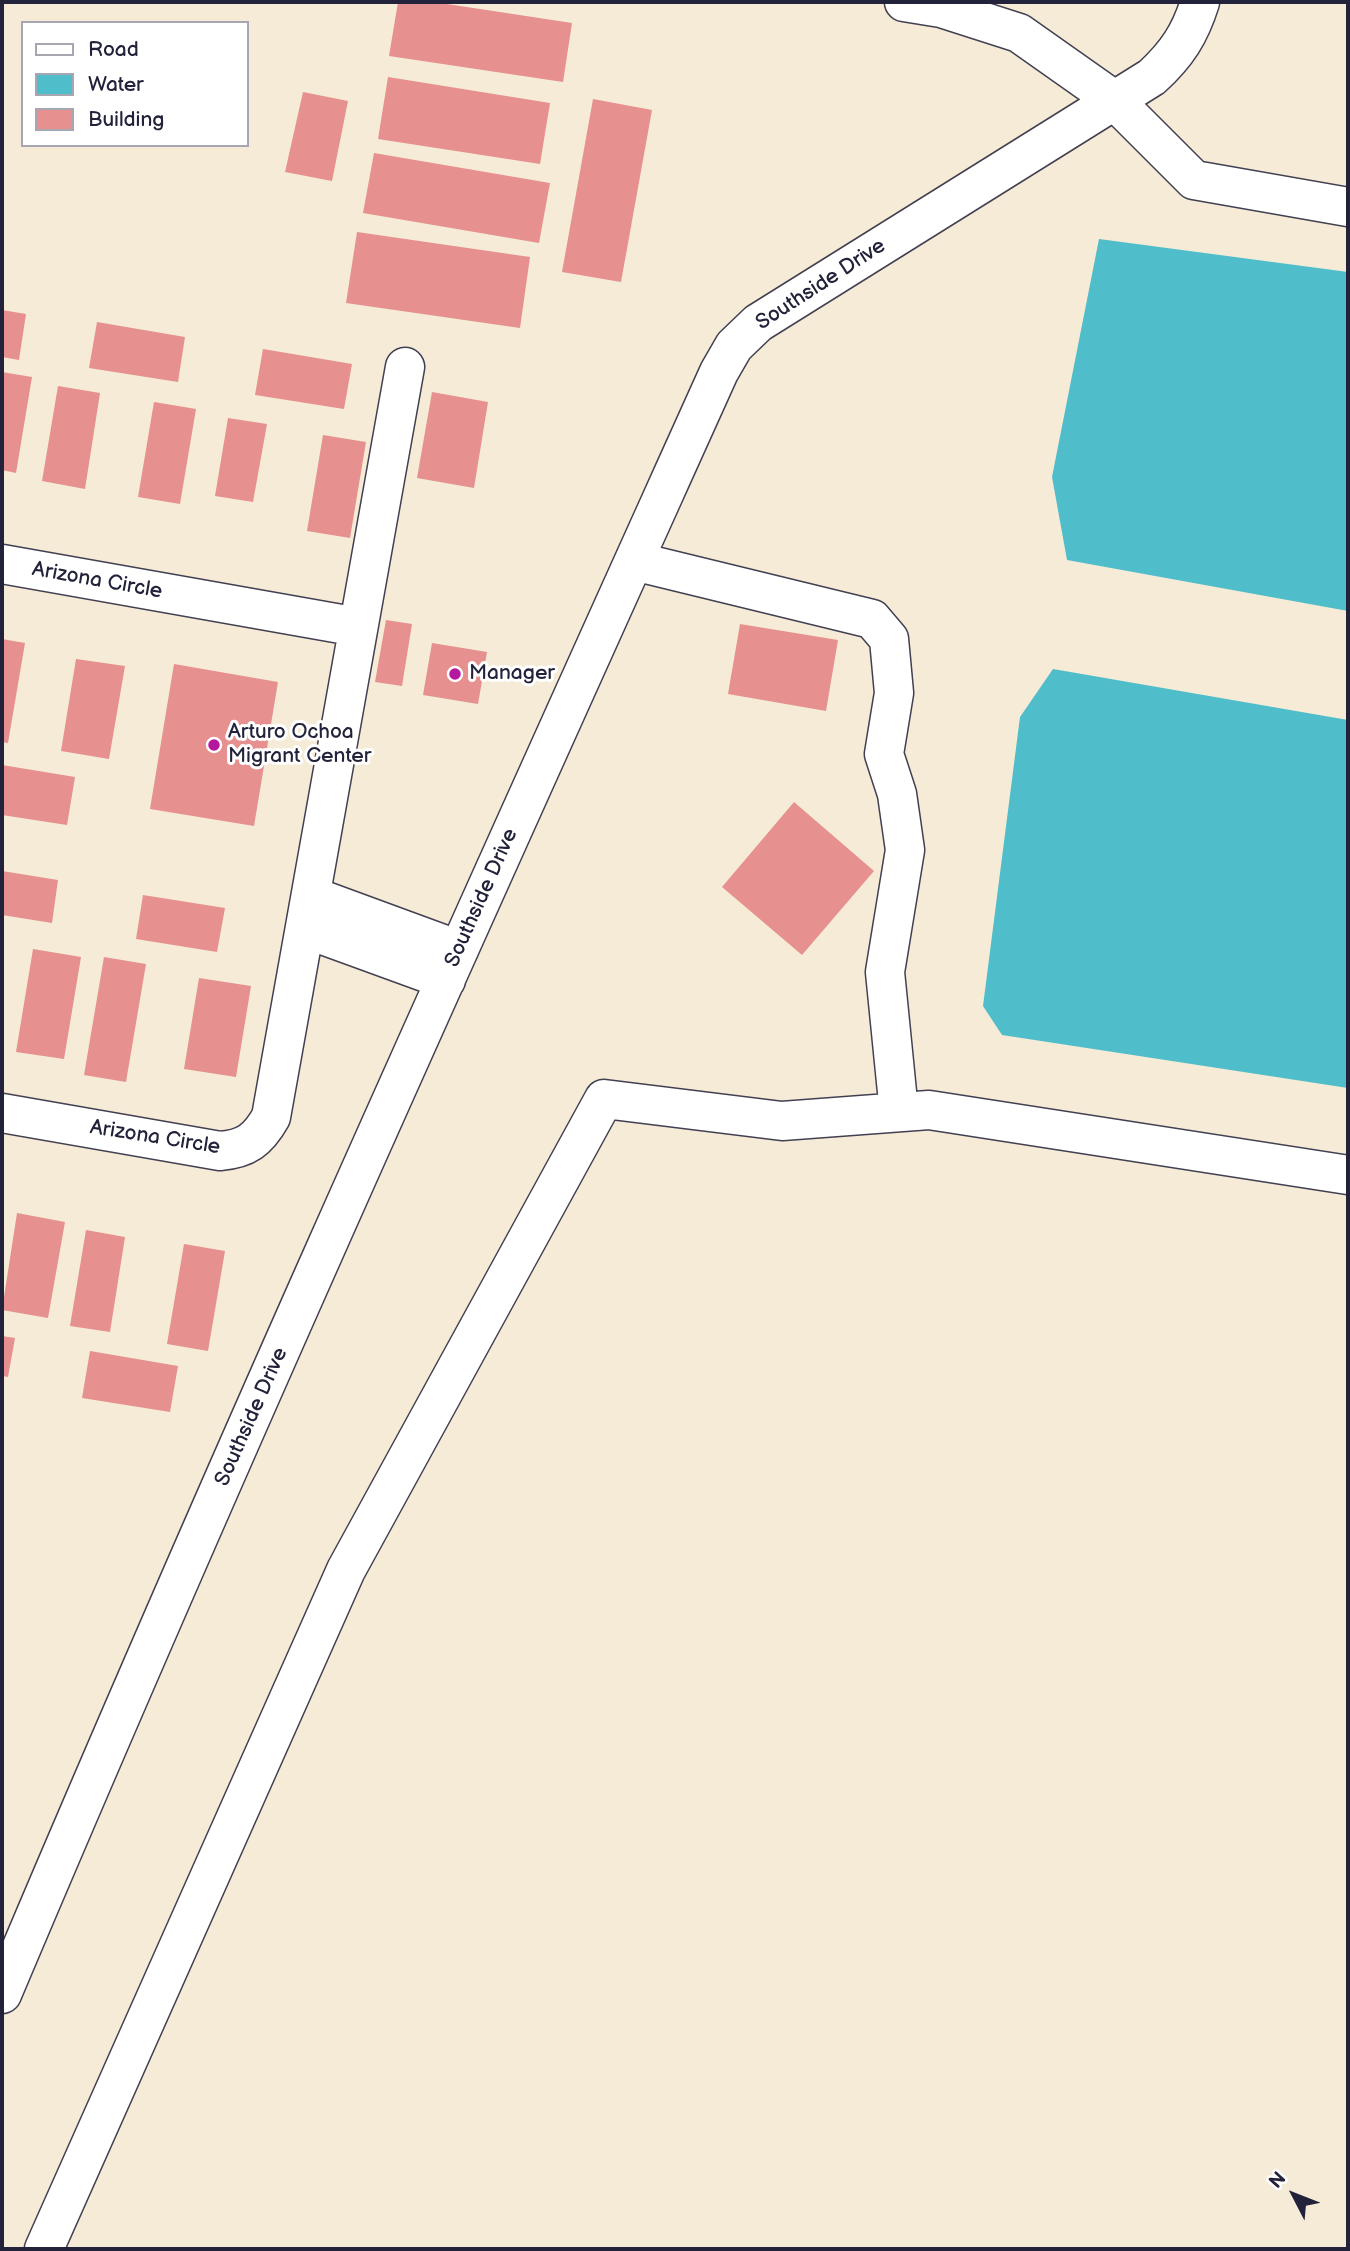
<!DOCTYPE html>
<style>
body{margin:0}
#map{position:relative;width:1350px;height:2251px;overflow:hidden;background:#f5ebd6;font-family:"Balsamiq Sans",sans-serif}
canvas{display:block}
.frame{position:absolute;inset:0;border:4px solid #22223b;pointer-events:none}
.legend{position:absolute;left:21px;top:21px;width:228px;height:126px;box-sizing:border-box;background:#fff;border:2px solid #a7a7b1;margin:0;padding:9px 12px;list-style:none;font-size:21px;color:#22223b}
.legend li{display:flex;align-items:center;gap:14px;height:35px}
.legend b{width:35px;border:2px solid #a7a7b1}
.north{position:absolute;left:1259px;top:2160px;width:70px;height:70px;-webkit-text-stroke:5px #fff;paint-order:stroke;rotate:312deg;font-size:19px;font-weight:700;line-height:28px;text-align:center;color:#22223b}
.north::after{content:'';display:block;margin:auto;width:24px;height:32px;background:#22223b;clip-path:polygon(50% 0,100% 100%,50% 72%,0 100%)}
</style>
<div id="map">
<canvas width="1350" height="2251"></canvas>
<div class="frame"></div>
<ul class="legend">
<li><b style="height:9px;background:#fff"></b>Road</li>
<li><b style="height:19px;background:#50bdca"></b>Water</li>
<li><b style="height:19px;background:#e6918f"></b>Building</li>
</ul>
<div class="north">N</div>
</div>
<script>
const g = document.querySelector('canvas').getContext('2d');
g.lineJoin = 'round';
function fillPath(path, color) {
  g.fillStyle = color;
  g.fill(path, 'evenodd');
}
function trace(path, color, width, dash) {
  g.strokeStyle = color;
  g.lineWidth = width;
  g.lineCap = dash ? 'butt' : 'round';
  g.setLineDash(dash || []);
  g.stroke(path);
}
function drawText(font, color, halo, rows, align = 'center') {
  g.font = font + ' "Balsamiq Sans",sans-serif';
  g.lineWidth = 6;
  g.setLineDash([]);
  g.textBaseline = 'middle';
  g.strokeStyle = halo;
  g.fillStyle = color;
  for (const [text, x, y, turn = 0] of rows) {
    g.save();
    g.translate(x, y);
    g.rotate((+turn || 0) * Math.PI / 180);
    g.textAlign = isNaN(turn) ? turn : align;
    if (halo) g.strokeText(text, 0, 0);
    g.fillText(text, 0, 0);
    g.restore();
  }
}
const water = new Path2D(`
 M1099 239 1348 272V611L1067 560 1052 477Z
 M1053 669 1348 720V1088L1002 1035 983 1006 1020 717Z`);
const building = new Path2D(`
 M398 2H434L572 23 563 82 389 56Z
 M388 77 550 103 540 164 378 139Z
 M303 92 348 101 332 181 285 172Z
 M593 99 652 110 621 282 562 272Z
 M374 153 550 183 539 243 363 213Z
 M357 232 530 257 520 328 346 303Z
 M2 310 26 314 19 360 2 357Z
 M97 322 185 337 178 382 89 368Z
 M263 349 352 364 344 409 255 395Z
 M2 372 32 377 16 473 2 470Z
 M58 386 100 393 85 489 42 481Z
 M432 392 488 402 474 488 417 478Z
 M154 402 196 409 180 504 138 497Z
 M228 418 267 424 253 502 215 496Z
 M323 435 366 442 350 538 307 531Z
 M386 620 412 624 402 686 375 682Z
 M740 624 838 640 826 711 728 694Z
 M2 639 25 643 8 743 2 742Z
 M432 643 487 652 478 704 423 695Z
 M76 659 125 666 109 759 61 751Z
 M174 664 278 682 254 826 150 809Z
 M2 765 75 777 67 825 2 815Z
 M794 802 874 871 802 955 722 887Z
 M2 871 58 880 52 923 2 915Z
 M143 895 225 908 217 952 136 939Z
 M33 949 81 957 64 1059 16 1052Z
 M104 957 146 964 126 1082 84 1075Z
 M199 978 251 986 236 1077 184 1069Z
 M17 1213 65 1222 48 1318 2 1310Z
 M86 1230 125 1237 110 1332 70 1326Z
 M184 1244 225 1251 208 1351 167 1344Z
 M2 1336 15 1338 8 1377 2 1376Z
 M90 1351 178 1366 170 1412 82 1398Z`);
const minor = new Path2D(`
 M904 2 941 8 1019 33 1114 100 1194 180 1348 207
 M634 561 872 619 889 639 894 693 884 754 897 794 905 850 885 972 899 1112
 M2 564 358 627
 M312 896 459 950
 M306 929 446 980
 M2 1113 220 1151C246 1149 258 1140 271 1117L405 367
 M2 1994C232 1449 476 911 719 372L734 346 758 323 1152 77C1177 54 1190 34 1200 2
 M44 2249 346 1570 604 1099 782 1121 929 1110 1348 1175`);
const markers = [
 [455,674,7,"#b5179e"],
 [214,745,7,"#b5179e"]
];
const streetNames = [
 ["Southside Drive",821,285,-33],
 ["Arizona Circle",97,581,10],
 ["Southside Drive",482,898,-66],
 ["Arizona Circle",155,1138,9],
 ["Southside Drive",252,1417,-66]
];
const poiNames = [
 ["Manager",469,674],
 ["Arturo Ochoa",228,733],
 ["Migrant Center",228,757]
];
fillPath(water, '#50bdca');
fillPath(building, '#e6918f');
trace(minor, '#424052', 41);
trace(minor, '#fff', 38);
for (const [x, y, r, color] of markers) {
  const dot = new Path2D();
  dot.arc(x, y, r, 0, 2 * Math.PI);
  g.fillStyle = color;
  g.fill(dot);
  trace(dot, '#fff', 2.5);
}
drawText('21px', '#22223b', '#fff', streetNames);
drawText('21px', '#22223b', '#fff', poiNames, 'left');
</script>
